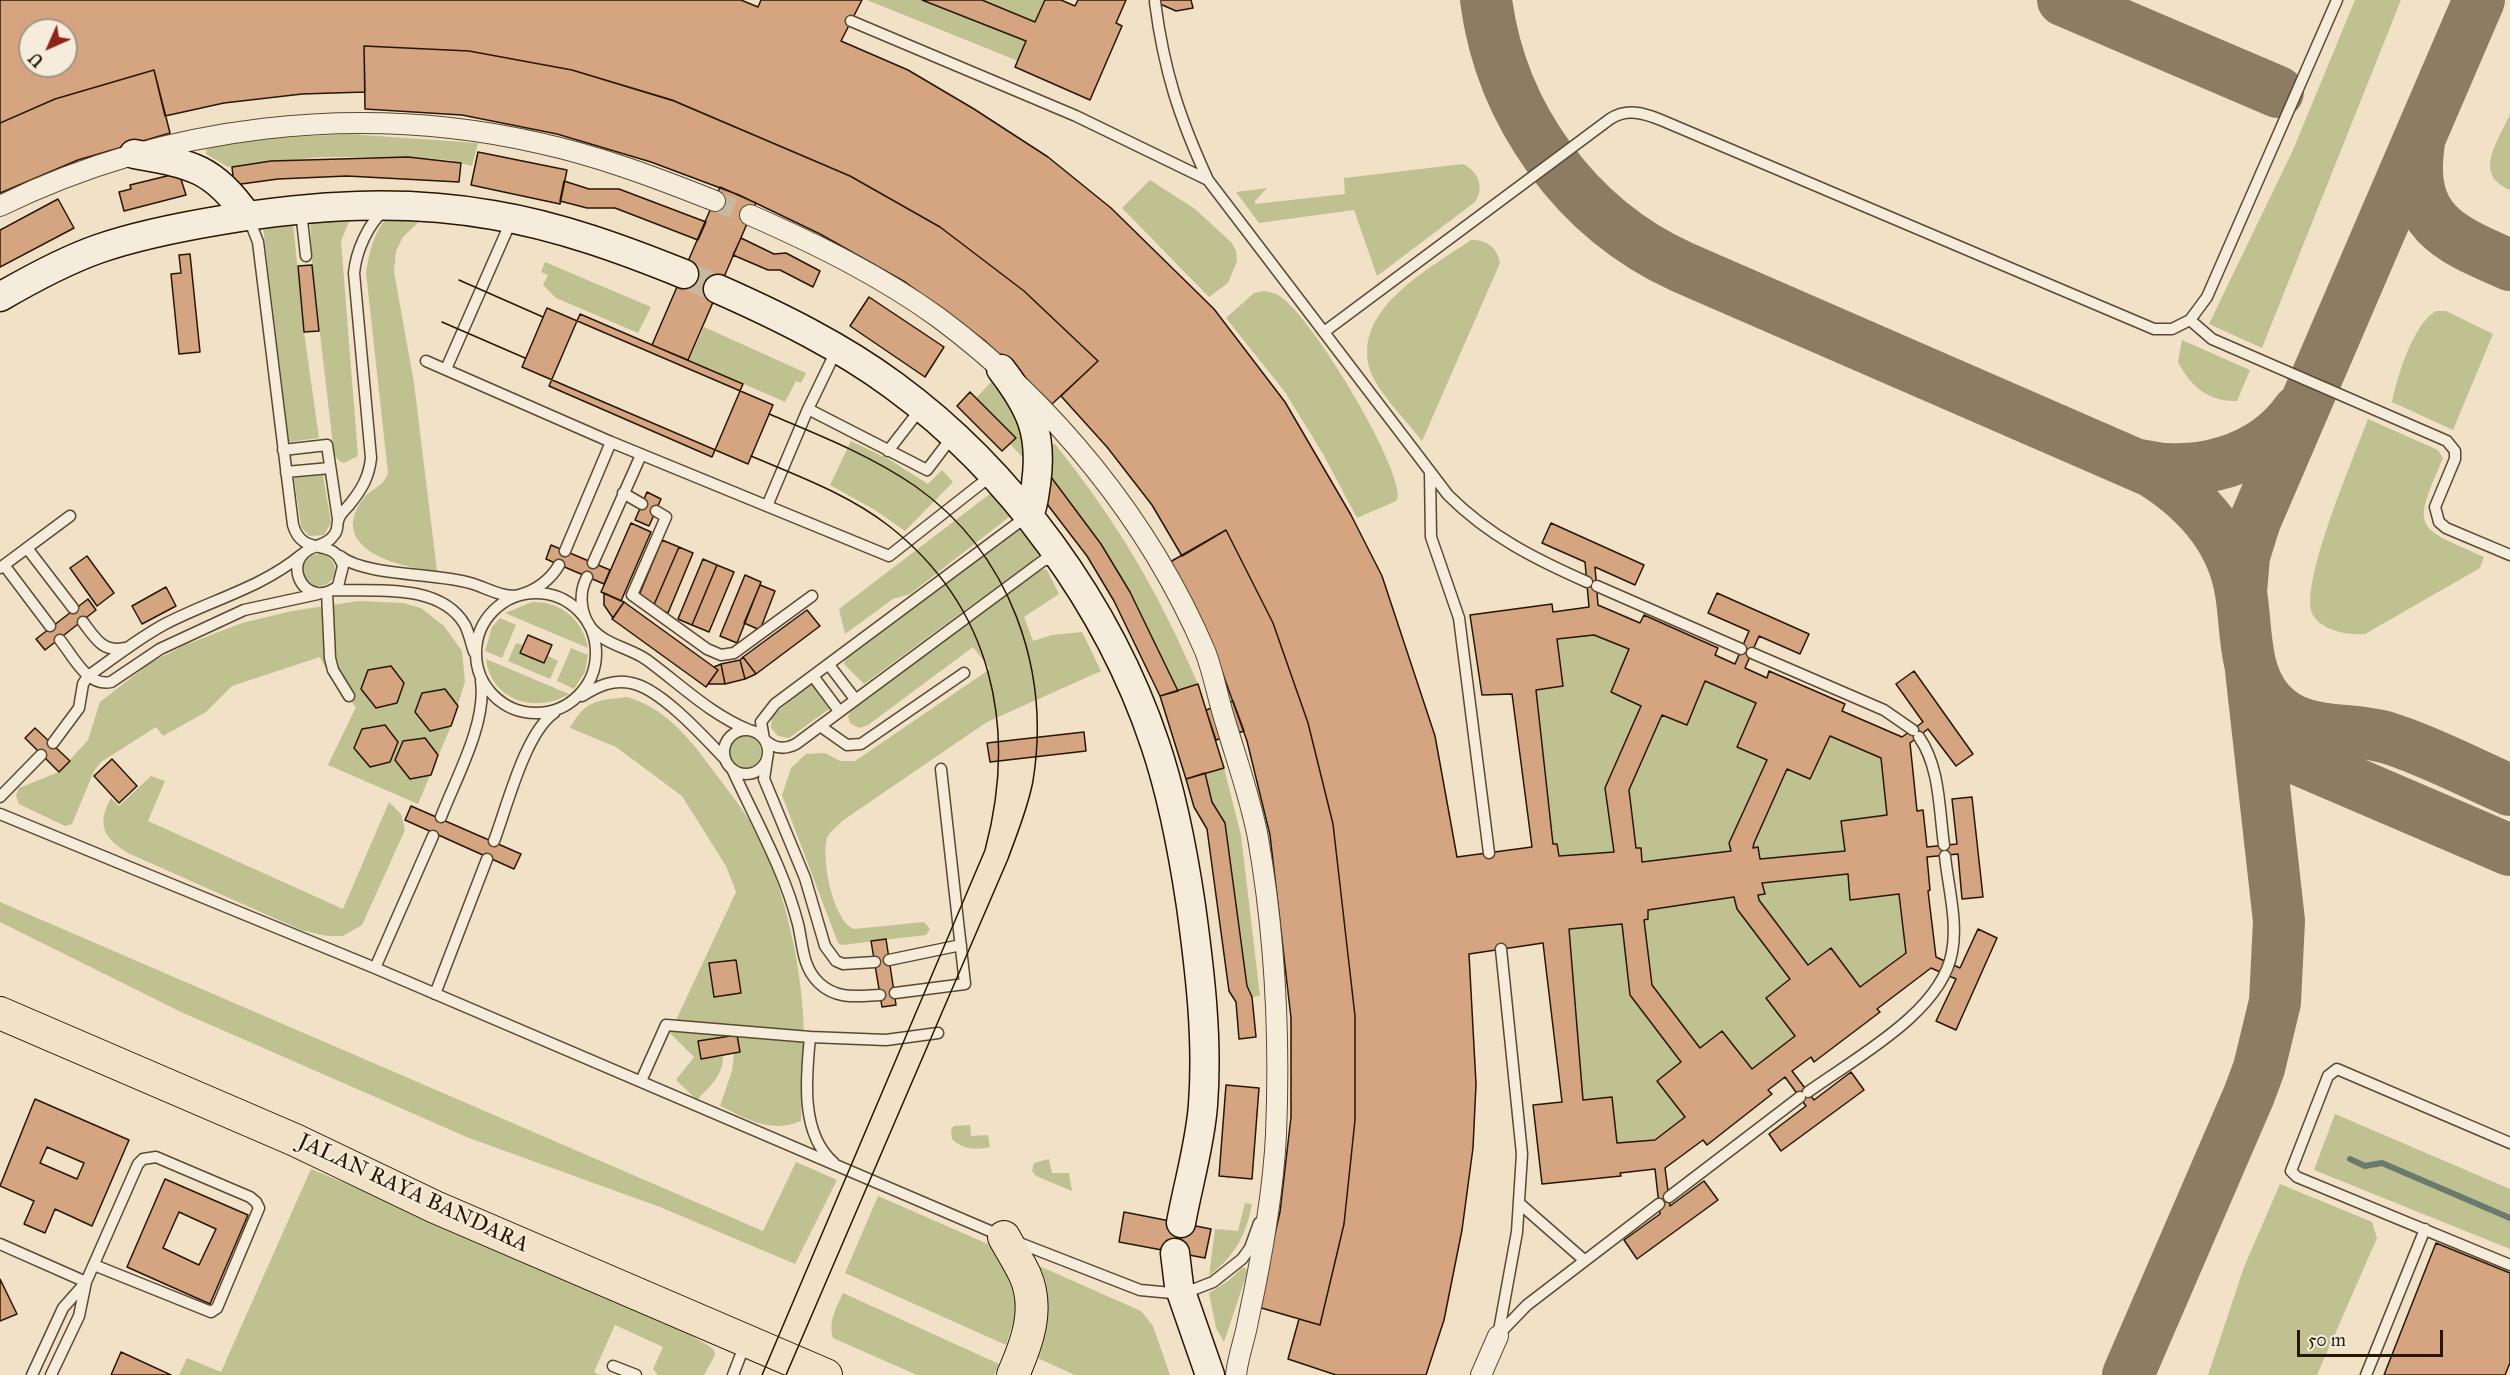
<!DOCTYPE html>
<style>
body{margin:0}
#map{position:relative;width:2510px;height:1375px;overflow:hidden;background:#f0e1c7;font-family:"IM FELL Great Primer",serif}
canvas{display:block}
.north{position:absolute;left:18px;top:18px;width:60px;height:60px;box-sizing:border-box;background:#f5ecdb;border:2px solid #a39683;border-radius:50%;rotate:225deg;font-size:16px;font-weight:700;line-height:24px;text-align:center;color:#271600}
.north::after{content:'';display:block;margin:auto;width:21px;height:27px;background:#8f2418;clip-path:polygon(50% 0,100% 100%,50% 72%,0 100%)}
.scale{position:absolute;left:2297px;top:1330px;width:146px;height:27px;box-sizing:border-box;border:3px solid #271600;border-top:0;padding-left:8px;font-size:18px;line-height:21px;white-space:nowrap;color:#271600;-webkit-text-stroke:4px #f5ecdb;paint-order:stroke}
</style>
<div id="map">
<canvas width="2510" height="1375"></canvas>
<div class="north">U</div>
<div class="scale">50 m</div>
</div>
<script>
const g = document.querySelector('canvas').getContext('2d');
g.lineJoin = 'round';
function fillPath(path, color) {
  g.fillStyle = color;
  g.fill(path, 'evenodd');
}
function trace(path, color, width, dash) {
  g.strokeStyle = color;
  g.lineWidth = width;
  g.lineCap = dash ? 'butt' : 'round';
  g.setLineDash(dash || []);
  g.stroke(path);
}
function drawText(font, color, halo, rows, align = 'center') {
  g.font = font + ' "IM FELL Great Primer",serif';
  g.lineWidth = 4.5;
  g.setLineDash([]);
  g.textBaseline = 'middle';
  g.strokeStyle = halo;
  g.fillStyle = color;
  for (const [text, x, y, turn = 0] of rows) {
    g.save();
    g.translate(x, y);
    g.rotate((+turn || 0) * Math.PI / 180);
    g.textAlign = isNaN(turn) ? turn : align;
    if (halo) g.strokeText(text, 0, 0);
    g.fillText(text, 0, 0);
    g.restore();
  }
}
const green = new Path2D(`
 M867 0H922L1026 41 1018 61Z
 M982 0H1045L1035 22Z
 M2355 0H2401L2262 348 2209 324 2293 150Z
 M2510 114V190C2472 174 2498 142 2510 114Z
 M348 134 478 143 472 166 449 160 408 157H321L228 167 206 154 207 149 213 146 276 138Z
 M1463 164C1478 172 1485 186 1475 202L1377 276 1354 210 1259 223 1236 192 1267 188 1255 201V204L1345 194 1344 178Z
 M1150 180 1195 209 1232 243 1236 251 1237 261 1228 283 1209 297 1122 208Z
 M354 210 341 241 358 456 344 463 339 461 334 454 312 265 310 213Z
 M392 212 427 214 403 237 396 251 394 272 414 383 437 571C400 568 326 549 363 499 371 488 383 488 388 473L366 273C370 249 374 230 392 212Z
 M292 213 304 332 319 438 289 442 262 218Z
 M1471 240C1487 240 1497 247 1500 263L1422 441C1408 422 1377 392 1370 370 1351 309 1431 268 1471 240Z
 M545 262 651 307 638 333 556 298 543 285 548 275 541 272Z
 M1264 291C1270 292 1276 293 1281 297 1312 318 1399 461 1398 497L1396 501 1357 518 1323 454 1285 392 1226 318 1254 293Z
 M2436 311H2446L2493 334 2453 430 2392 402C2397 377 2413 324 2436 311Z
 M704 327 806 373 801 383 796 381 785 402 689 360Z
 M2182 340 2250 370 2237 401C2209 402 2190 386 2178 362Z
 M991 382 1014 406 1030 465 1010 444 1016 438 976 398Z
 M2368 419 2438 450 2443 458C2412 530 2414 526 2484 557L2480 568 2365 634C2349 636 2319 630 2312 613 2300 581 2355 455 2368 419Z
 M851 441 890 460 928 484 942 470 953 482 905 531 875 510 830 485Z
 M1055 444C1118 523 1158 591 1198 684L1178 691 1130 592 1101 544 1051 477 1049 445Z
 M323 475 331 523 324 535 309 536 301 527 294 478Z
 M991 493 1010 515 1009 517 910 594 893 599 845 634 839 609Z
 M1018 528 1039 551 1037 557 864 684 844 664 845 659Z
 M303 570a16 16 0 1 1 32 0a16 16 0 1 1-32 0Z
 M1043 569 1047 570 1059 594 1024 617 1033 641 1052 635 1082 632 1101 671 987 722 842 821C838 826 829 832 827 838 821 859 833 921 854 929L924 922 930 929 926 935 842 945 838 943 782 795 791 768 806 754 825 753 840 761H855L990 669 973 647 868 725 859 728 850 723 848 716 853 707Z
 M358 601 403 603 421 608 444 626 462 651 465 682 451 726 418 804 328 765 356 707 331 679 320 657 232 686 206 712 163 736 156 727 101 762 94 771 72 824 65 826 19 804 16 795 19 788 59 772 88 740 100 702 150 663 185 645 242 623 292 611Z
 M532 602C561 601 583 620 588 648L505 613Z
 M500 618 516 625 502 658 485 651 492 627Z
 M1594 635 1629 649 1641 706 1605 788 1614 852 1559 856 1557 844H1553L1536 690 1563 686 1557 639Z
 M516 643 523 645 520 653 544 663 548 656 558 661 550 679 508 661Z
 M571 648 588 655 585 672 574 689 557 681Z
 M486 659 569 694C536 714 491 701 486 659Z
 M1705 681 1756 703 1737 747 1767 760 1729 842 1731 851 1642 862 1636 848 1629 790 1662 715 1687 725Z
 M811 684 829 709 789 738 778 736 771 728 772 716Z
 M627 697C664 708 687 735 709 765 724 785 741 806 754 828 782 880 799 954 803 1012 805 1048 802 1085 801 1121 771 1134 747 1119 720 1106L732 1071 734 1054 740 1052 737 1035 698 1041 701 1059 723 1056C723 1076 711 1085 697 1100L676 1080 694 1057 670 1033 736 892 726 866 682 796 616 747 570 728C586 699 597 701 627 697Z
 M1830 736 1881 758 1887 815 1841 821 1845 851 1760 859 1758 848H1753L1754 843 1787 769 1810 779Z
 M729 752a16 16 0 1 1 32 0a16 16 0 1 1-32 0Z
 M1224 768 1241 835 1260 996 1252 997 1247 986 1225 823 1212 802 1205 773Z
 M151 776 165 781 148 821 343 909 389 802 401 814 405 830 362 925 343 936H327L301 930 128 853C104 838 96 825 111 798L119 806Z
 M1848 874 1850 900 1899 894 1906 953 1860 987 1831 948 1808 965 1759 900 1758 895 1765 893 1762 883Z
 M1734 897 1737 909 1790 979 1766 998 1795 1036 1752 1069 1722 1031 1700 1048 1652 985 1644 920 1648 919V910Z
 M0 902 763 1231 796 1162 837 1180 795 1264 660 1207 469 1138 181 1012 0 922Z
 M1622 924 1630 995 1681 1062 1657 1081 1685 1117 1655 1140 1617 1143 1612 1097 1583 1100 1569 929Z
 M2335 1114 2510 1189V1249L2314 1170Z
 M970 1125 971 1136 988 1135 990 1147C975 1150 964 1150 952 1139L951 1129 954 1126Z
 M1049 1159 1052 1173H1069L1072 1191 1036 1176 1032 1171 1034 1163Z
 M311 1169 627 1300 706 1344 714 1350 715 1355 704 1375H658L653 1369 663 1347 615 1325 594 1372 600 1375H179L187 1358 221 1372Z
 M2280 1184 2372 1222 2377 1238 2317 1375H2208L2244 1267Z
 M878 1196 997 1248 1021 1297 1006 1345 845 1273Z
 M1245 1203 1252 1204C1246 1235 1235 1256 1209 1276L1215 1229 1238 1231Z
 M1030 1262 1141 1311 1153 1326 1170 1375H1075L1033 1356Z
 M1242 1268H1246L1247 1273 1224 1342 1216 1328 1209 1293 1228 1281Z
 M843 1293 999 1364 994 1375H917L833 1338C828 1321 836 1309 843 1293Z`);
const stream = new Path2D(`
 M2350 1159 2365 1166 2382 1163 2510 1218`);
const taxiway = new Path2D(`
 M1486 0C1501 115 1576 219 1682 267L2153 472C2197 500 2233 540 2241 593 2247 629 2243 673 2269 702 2302 739 2347 725 2388 738 2430 751 2470 773 2510 790
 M2063 0 2278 92
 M2419 142C2407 221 2447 238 2510 265
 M2140 465C2196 478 2263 461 2298 411
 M2241 592 2244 556 2255 521 2479 0
 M2300 760 2510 850
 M2128 1375 2249 1095 2259 1068 2275 1002 2279 921 2251 670`);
const building = new Path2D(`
 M0 0H741L758 7 761 0H862L841 41 908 70 974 109 1048 157 1111 208 1214 309 1285 402 1351 515 1382 576 1435 736 1457 857 1532 847 1512 694 1482 695 1470 615 1552 604 1553 612 1589 607 1585 562 1542 543 1551 523 1644 565 1635 585 1595 567 1598 605 1640 623 1644 615 1718 648 1715 655 1735 664 1749 631 1708 613 1717 593 1809 634 1800 654 1759 636 1745 668 1767 678 1769 671 1845 704 1842 711 1902 737 1923 722 1896 684 1914 671 1973 754 1956 766 1928 729 1910 743 1917 811 1923 810 1927 847 1957 844 1952 799 1972 797 1983 897 1962 899 1958 854 1927 857 1930 890 1928 891 1936 957 1960 968 1978 929 1997 938 1956 1030 1936 1021 1956 979 1931 968 1877 1009 1880 1012 1814 1062 1811 1057 1792 1071 1814 1100 1851 1072 1864 1090 1781 1151 1769 1134 1806 1106 1785 1077 1768 1090 1772 1094 1707 1145 1703 1140 1665 1168 1670 1206 1704 1181 1718 1200 1637 1259 1624 1240 1660 1214 1655 1169 1620 1173 1621 1176 1542 1184 1533 1105 1562 1102 1543 943 1469 954 1476 1084 1473 1148 1462 1230 1444 1320 1426 1375H1336L1288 1359 1299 1319 1320 1325 1344 1224 1355 1120V1016L1333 824 1308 723 1273 623 1226 530 1182 556 1152 505 1107 447 1061 396 1098 361 1024 291 940 227 850 176 672 100 572 70 469 51 364 46 365 92 302 94 224 103 165 116 154 70 55 99 0 123ZM30 30H66V66H30ZM1594 635 1629 649 1611 692 1641 706 1605 788 1614 852 1559 856 1557 844H1553L1536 690 1563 686 1557 639ZM1705 681 1756 703 1737 747 1767 760 1729 843 1731 851 1642 862 1641 848H1636L1629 790 1662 715 1687 725ZM1830 736 1881 758 1887 815 1841 821 1845 851 1760 859 1758 847 1753 848 1754 843 1787 769 1810 779ZM1848 874 1850 900 1899 894 1906 953 1860 987 1831 948 1808 965 1759 900 1758 895 1765 894 1762 883ZM1734 897 1737 909 1790 979 1766 998 1795 1036 1752 1069 1722 1031 1700 1048 1652 985 1644 920 1648 919V910ZM1622 924 1630 995 1681 1062 1657 1081 1685 1117 1655 1140 1617 1143 1612 1097 1583 1100 1569 929Z
 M922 0H982L1035 22 1045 0H1061L1075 6 1078 0H1126L1116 23 1122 26 1090 100 1015 67 1026 41Z
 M1151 0H1191L1193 8 1176 11Z
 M364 46 469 51 572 70 674 101 850 176 940 227 1024 291 1098 361 1052 404 984 340 905 282 820 234 739 195 651 162 557 134 462 115 365 109Z
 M154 70 170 133 78 160 0 193V123L55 99Z
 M478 152 567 170 560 204 471 185Z
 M408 157 461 163 459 182 347 176 278 179 234 185 232 167 271 161Z
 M179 173 186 195 124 211 119 192 131 189 130 185Z
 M564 181 589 189H619L706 222 698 240 615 208H587L560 201Z
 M720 187 756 203 688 360 652 345Z
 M58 199 74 228 0 267V230Z
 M741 238 774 254 786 253 820 271 813 287 780 270H768L733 255Z
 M190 254 200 352 179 354 171 274 181 273 179 255Z
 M312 265 319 331 304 332 298 266Z
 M869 297 944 347 925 377 850 326Z
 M547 308 773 405 748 464 522 367Z
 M580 314 743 384 712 457 549 386Z
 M970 392 1016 438 1002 451 957 406Z
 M1051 477 1101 544 1130 592 1178 691 1160 696 1114 601 1087 556 1037 491Z
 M647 492 661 499 649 526 635 520Z
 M631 523 651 532 621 601 601 592Z
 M1226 530 1273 623 1308 723 1333 824 1355 1016V1120L1344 1224 1320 1325 1258 1307 1280 1212 1291 1117V1018L1270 835 1247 741 1214 649 1170 562Z
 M662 540 679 547 653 607 637 600Z
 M551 545 610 570 604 584 546 559Z
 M679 547 693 553 668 613 653 607Z
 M87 556 114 593 97 606 70 568Z
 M703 559 717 565 692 625 678 619Z
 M717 565 734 572 709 632 692 625Z
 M745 575 761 582 737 643 720 636Z
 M760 585 775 591 760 630 744 623Z
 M166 587 176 606 142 624 132 606Z
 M604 593 624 602 613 618 604 605Z
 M88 599 96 610 45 650 36 639Z
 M624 602 718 670 706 687 612 619Z
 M807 610 820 626 756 674 743 657Z
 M528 635 552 645 544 663 520 653Z
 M743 657 756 674 745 679 740 660Z
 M740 660 745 679 725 684 721 664Z
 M721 664 725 684H708L718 670 714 667Z
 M391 666 404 683 397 703 376 708 361 689 368 670Z
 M1198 684 1224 768 1186 779 1160 696Z
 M445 689 458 706 451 726 430 731 415 712 422 693Z
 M1233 701 1244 731 1216 740 1206 710Z
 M385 725 398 742 390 762 370 767 354 748 362 729Z
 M35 728 70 761 59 772 25 738Z
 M1084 732 1086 751 990 762 987 743Z
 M425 738 438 755 431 775 410 779 395 760 403 741Z
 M112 759 137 786 119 803 94 776Z
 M1205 773 1212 802 1225 823 1247 986 1252 997 1256 1037 1239 1039 1236 1002 1229 991 1207 829 1194 807 1186 779Z
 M411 806 521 854 514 869 405 820Z
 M886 939 896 1005 882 1007 871 941Z
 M736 960 741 993 714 997 709 963Z
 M737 1035 740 1052 701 1059 698 1041Z
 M1226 1085 1259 1088 1252 1179 1219 1176Z
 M35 1099 129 1140 92 1226 55 1209 45 1233 24 1224 34 1201 0 1186ZM47 1147 84 1163 77 1179 40 1163Z
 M165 1179 248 1215 210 1304 127 1267ZM179 1212 216 1229 199 1265 163 1248Z
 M1124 1212 1211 1229 1205 1258 1119 1242Z
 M2436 1243 2510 1273V1363L2505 1375H2384Z
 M0 1279 17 1314 0 1321Z
 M121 1352 171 1375H111Z`);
const streetTunnel = new Path2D(`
 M715 201 750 215`);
const secondaryTunnel = new Path2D(`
 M684 274 718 289`);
const lane = new Path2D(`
 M2337 0 2207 297 2190 320 2212 339 2447 441 2455 451V459L2435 507 2439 522 2446 528 2510 555
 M1155 2C1164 71 1179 117 1208 180L1448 495C1489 536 1535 559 1587 582
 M851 21 1076 116 1208 180
 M301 211 306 256
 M249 219 258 242 293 525C303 559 333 535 343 566L338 586C332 591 325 594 317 593 299 590 291 567 303 554 312 544 326 547 334 535 339 530 336 524 339 518 341 513 347 508 350 504 362 489 369 477 371 458L354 273C356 252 368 223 385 210
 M1324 332 1610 119C1627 108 1644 113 1661 120L2154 329H2172L2190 320
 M426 361 611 442 889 556 992 475
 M446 369 512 219
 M808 409 927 470 952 437
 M283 450 327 445 338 519
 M888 451 922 407
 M286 472 330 468
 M1430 473 1431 537 1459 618 1489 853
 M623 493 642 504
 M767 506 808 409 837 349
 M656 511 666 517 632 595 707 649 721 655 734 653 812 596
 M1026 517 775 704 761 722 764 739C774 749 784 750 796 744L1044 560H1058
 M27 548 73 608
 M565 551 611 442
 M340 556C364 576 437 573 470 583 485 587 504 599 519 595 536 591 551 579 559 565
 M593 563 641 455
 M4 565 50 626
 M0 568 70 516
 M587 577C579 592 580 610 589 625 603 645 629 647 647 660 681 685 710 714 749 730
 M1597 586 1741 649
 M332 590C374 592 440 582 465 625 469 633 471 643 474 652
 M327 592 330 658 333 670 349 696
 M476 653a60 60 0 1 1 120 0a60 60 0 1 1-120 0Z
 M83 622C95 638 103 653 124 648
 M60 640C73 656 87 687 111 682L160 649 244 610 318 594
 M1752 653 1884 710 1913 730
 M829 665 855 699
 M813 676 839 711
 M582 696C598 686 613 679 631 683 660 688 704 737 725 759
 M820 726 847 745 861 744 964 673
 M724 752a22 22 0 1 1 44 0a22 22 0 1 1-44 0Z
 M1919 737C1940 767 1939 809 1944 845
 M53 743 79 708 83 684 88 676C114 658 137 639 165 624 211 600 261 588 301 555
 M767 759 764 779 805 878 825 946 836 961 843 964 875 962
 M733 771C756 821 784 870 798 924 803 945 802 967 819 983 837 1000 857 996 880 995
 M0 797 41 755
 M0 814 375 968 1004 1237 1140 1290 1182 1294 1213 1282 1242 1259 1250 1248 1259 1223
 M441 817C456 778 487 723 481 681
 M494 841C507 807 525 733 554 713
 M889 960 961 945
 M375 968 433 836
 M895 993 965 984 941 769
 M435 994 487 859
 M810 1037C806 1078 800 1134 834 1163
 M641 1081 666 1025 810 1037 886 1040 938 1033
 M1808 1092C1855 1058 1942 1012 1952 952 1958 922 1948 886 1945 856
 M2510 1143 2337 1069 2328 1076 2291 1171 2297 1177 2510 1265
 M1669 1197 1800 1097
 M1519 1203 1584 1260
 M0 1244 86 1282
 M1500 1333 1527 1305 1659 1204
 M1498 1336 1517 1232 1522 1154 1501 949
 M613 1366 636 1375
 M32 1375 63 1308 86 1282
 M51 1375 79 1316 86 1282 138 1164 143 1159 156 1157 250 1197 256 1202 259 1208 217 1308 211 1312 94 1265
 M733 1375 745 1344
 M2366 1375 2425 1229`);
const street = new Path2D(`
 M0 206C165 125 359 102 539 143 599 156 657 178 715 201
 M750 215C816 244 881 276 939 318 1053 403 1149 520 1205 651 1214 674 1218 700 1226 724 1237 761 1251 800 1258 838 1275 935 1280 1037 1276 1135 1273 1197 1261 1261 1248 1321 1245 1339 1238 1356 1236 1375
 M1481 1375 1498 1336`);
const secondary = new Path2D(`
 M134 154C190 164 213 167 247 216
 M718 289C779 316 840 346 893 385 1011 471 1109 606 1155 744 1173 797 1183 852 1191 906 1200 972 1208 1039 1203 1105 1200 1145 1188 1184 1181 1223
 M0 297C31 279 64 261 98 249 138 235 180 227 222 220 313 205 402 199 493 215 559 226 622 249 684 274
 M1001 369C1031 408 1043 434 1036 484 1034 495 1034 505 1029 515
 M1175 1253 1179 1286 1210 1375`);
const primary = new Path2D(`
 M0 1013 295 1140 435 1207 826 1375
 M1004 1237C1011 1250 1019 1262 1025 1275 1040 1309 1027 1343 1013 1375`);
const tram = new Path2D(`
 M459 280 543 317
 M442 322 525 358
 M769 414C819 435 870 455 915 486 1010 553 1051 669 1033 781 1028 808 1017 834 1008 859L786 1375
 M751 456C798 476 848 494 889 526 992 607 1018 727 985 850L762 1375`);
const streetNames = [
 ["JALAN RAYA BANDARA",413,1194,25]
];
fillPath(green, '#c0c191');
trace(stream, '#6c7a6e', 6);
trace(taxiway, '#8c7c64', 52);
fillPath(building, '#d5a481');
trace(building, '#271600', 1.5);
trace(streetTunnel, '#c8b89f', 20, [20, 10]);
trace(secondaryTunnel, '#c8b89f', 28, [28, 14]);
trace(lane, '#594932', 13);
trace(street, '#594932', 22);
trace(secondary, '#271600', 31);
trace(primary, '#271600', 34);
trace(lane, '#f5ecdb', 10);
trace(street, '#f5ecdb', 20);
trace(secondary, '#f5ecdb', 28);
trace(primary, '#f0e1c7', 32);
trace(tram, '#271600', 1.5);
drawText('22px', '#271600', '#f5ecdb', streetNames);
</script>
